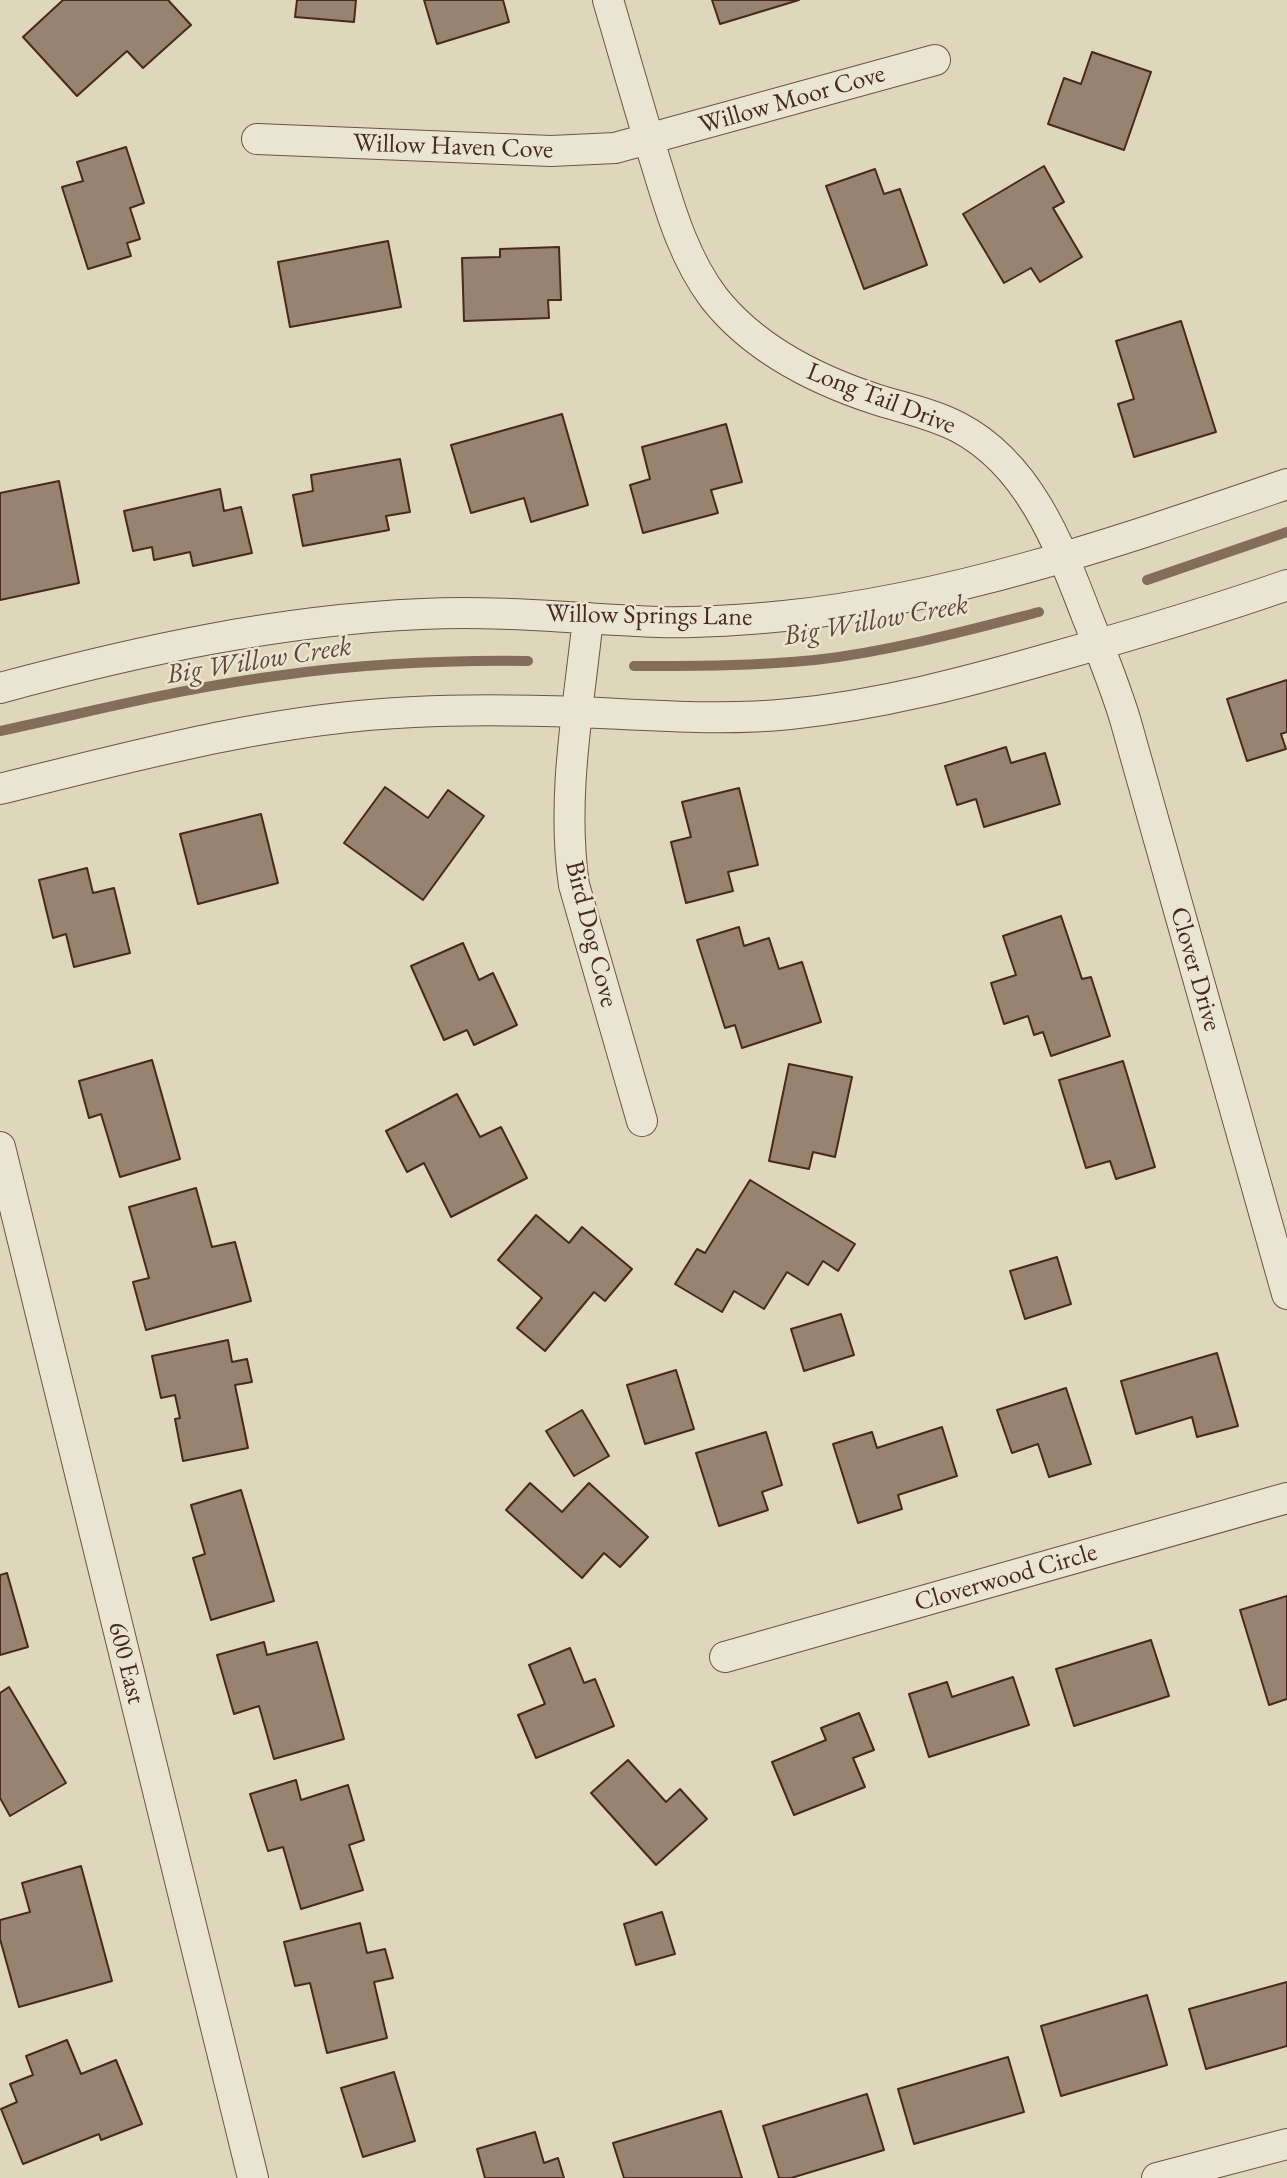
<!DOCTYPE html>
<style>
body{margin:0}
canvas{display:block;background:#dfd7bb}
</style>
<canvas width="1287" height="2178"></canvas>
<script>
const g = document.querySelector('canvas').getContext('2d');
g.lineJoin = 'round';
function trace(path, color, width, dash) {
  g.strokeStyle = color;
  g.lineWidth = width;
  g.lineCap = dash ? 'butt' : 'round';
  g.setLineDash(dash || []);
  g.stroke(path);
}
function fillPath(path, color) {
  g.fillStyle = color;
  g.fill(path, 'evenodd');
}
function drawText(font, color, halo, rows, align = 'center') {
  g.font = font + ' "EB Garamond",serif';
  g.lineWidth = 5;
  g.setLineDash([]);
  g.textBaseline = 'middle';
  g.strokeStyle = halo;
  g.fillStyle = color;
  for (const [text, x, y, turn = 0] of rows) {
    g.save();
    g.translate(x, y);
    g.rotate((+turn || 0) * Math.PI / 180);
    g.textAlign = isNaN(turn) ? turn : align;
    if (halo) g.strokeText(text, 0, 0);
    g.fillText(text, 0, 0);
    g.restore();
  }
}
const stream = new Path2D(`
 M1147 580 1287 532
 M634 666C695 666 755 666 815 660 891 651 965 631 1039 612
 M0 731C94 711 187 687 283 675 364 664 446 660 528 661`);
const building = new Path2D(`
 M63 0H168L191 25 143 68 127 51 77 96 23 37Z
 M297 0H356L354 22 295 17Z
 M424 0H503L509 22 437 44Z
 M712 0H799L720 24Z
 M1092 52 1151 72 1124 150 1048 124 1064 78 1081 84Z
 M126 147 144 203 130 208 140 239 127 243 131 256 88 269 62 187 83 181 77 162Z
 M1044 166 1064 202 1053 208 1082 257 1040 282 1031 268 1004 283 963 214Z
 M875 169 884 194 900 189 927 265 864 289 826 186Z
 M388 241 401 307 290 327 278 262Z
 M559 247 561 300H548L549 318 464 321 462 258 500 257V249Z
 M1181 321 1216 432 1134 457 1118 404 1134 399 1116 341Z
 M562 414 588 505 531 522 524 498 471 513 451 445Z
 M726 424 742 482 711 490 718 513 643 533 630 485 650 479 642 447Z
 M400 459 410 512 386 516 389 530 303 546 293 495 313 491 311 475Z
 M59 481 79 583 0 600V493Z
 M220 489 224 511 241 507 252 553 193 566 190 552 154 560 152 547 133 551 124 511Z
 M1287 680V732L1281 734 1286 749 1247 761 1227 699Z
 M1006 747 1011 763 1045 753 1060 804 984 827 976 799 957 805 945 766Z
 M385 787 428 818 448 790 484 816 423 900 344 843Z
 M739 788 758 865 728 872 733 891 686 903 671 842 691 837 682 802Z
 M261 814 278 883 198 904 180 834Z
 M87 868 93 893 114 888 130 953 74 967 66 934 53 938 39 880Z
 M1061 916 1082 979 1091 977 1110 1036 1051 1056 1043 1032 1034 1035 1028 1016 1004 1024 991 983 1016 975 1003 936Z
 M739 927 744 946 769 938 779 969 802 962 821 1022 742 1048 735 1025 725 1028 697 940Z
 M463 943 479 980 493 973 517 1025 474 1045 467 1030 444 1040 411 966Z
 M152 1060 180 1159 120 1177 101 1114 89 1118 79 1081Z
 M1123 1061 1155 1167 1116 1179 1110 1161 1086 1168 1059 1080Z
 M789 1064 852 1077 835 1157 813 1152 809 1169 769 1161Z
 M457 1094 480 1137 501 1127 527 1178 451 1217 424 1163 407 1172 386 1131Z
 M750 1180 855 1244 838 1271 823 1261 808 1285 787 1272 764 1309 734 1291 722 1312 675 1284 697 1249 705 1253Z
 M196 1188 212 1247 235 1242 251 1301 146 1330 133 1282 149 1278 129 1207Z
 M536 1215 569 1243 582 1227 632 1269 605 1301 594 1292 545 1351 517 1328 542 1298 498 1260Z
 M1057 1257 1071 1304 1025 1319 1010 1271Z
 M841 1314 854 1355 804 1371 791 1329Z
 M228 1340 232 1362 247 1359 252 1382 235 1385 248 1448 183 1461 175 1419 180 1418 175 1395 161 1398 152 1356Z
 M1217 1353 1238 1426 1197 1437 1192 1417 1136 1434 1121 1381Z
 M676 1370 694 1429 645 1444 627 1385Z
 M1066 1388 1091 1464 1049 1477 1038 1444 1012 1453 997 1410Z
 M582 1410 609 1456 574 1476 546 1431Z
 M942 1427 957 1476 898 1495 902 1509 858 1523 833 1444 872 1432 877 1448Z
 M766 1432 782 1485 762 1492 768 1510 719 1526 696 1453Z
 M530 1483 562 1512 589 1483 648 1537 620 1567 604 1553 582 1578 506 1510Z
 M241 1490 274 1601 211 1620 193 1558 205 1554 191 1505Z
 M7 1573 28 1647 0 1655V1575Z
 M1287 1596V1699L1269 1705 1240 1610Z
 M1151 1640 1169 1696 1074 1726 1056 1669Z
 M264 1642 267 1655 317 1642 344 1739 274 1759 259 1706 234 1714 217 1655Z
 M570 1648 584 1683 595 1679 614 1726 536 1758 518 1715 545 1704 529 1665Z
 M1013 1677 1029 1725 929 1757 909 1694 947 1682 952 1697Z
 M9 1687 66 1783 10 1816 0 1798V1693Z
 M859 1713 874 1750 853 1758 865 1787 794 1815 772 1762 826 1740 821 1728Z
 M628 1760 666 1802 680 1789 707 1819 656 1865 591 1793Z
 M296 1780 301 1800 348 1785 364 1840 349 1845 363 1890 301 1909 283 1847 268 1851 250 1794Z
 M81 1866 112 1981 19 2007 0 1939V1920L30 1912 22 1883Z
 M662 1912 675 1954 636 1965 624 1924Z
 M360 1923 367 1953 385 1949 393 1978 374 1982 387 2038 327 2053 310 1983 295 1986 284 1942Z
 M1287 1982V2046L1206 2069 1189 2009Z
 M1147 1995 1167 2065 1061 2096 1041 2026Z
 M67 2040 81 2074 116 2060 142 2124 101 2140 99 2134 23 2164 1 2109 17 2102 10 2084 33 2075 26 2056Z
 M1008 2057 1024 2112 914 2144 898 2089Z
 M394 2072 415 2141 363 2157 341 2088Z
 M867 2094 884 2150 791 2178H779L763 2126Z
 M721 2111 742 2178H624L613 2143Z
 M535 2132 544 2163 558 2158 564 2178H485L477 2149Z`);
const minor = new Path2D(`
 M608 0C625 58 641 115 659 173 672 216 686 261 714 298 755 350 816 380 878 400 904 408 933 414 958 427 1029 464 1059 544 1086 614 1100 649 1114 683 1125 719L1287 1294
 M257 139 551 151 615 148 935 60
 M588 618C579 705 561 798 574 885L642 1121
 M0 688C137 651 279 620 422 614 501 610 580 619 659 622 700 623 743 620 784 616 954 599 1126 539 1287 484
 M0 789C137 755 273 718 414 712 469 709 524 710 579 712 649 715 720 721 790 714 880 705 967 682 1054 657 1132 635 1210 612 1287 585
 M0 1147 253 2178
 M725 1657 1287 1498
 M1157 2178 1287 2144`);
const streetNames = [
 ["Willow Moor Cove",792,100,-16],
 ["Willow Haven Cove",453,147,2],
 ["Long Tail Drive",881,399,21],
 ["Willow Springs Lane",649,616,1],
 ["Bird Dog Cove",591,934,76],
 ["Clover Drive",1195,969,74],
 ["Cloverwood Circle",1006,1578,-16],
 ["600 East",126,1663,76]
];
const waterNames = [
 ["Big Willow Creek",876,621,-10],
 ["Big Willow Creek",259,661,-9]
];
trace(stream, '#846e5b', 10);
fillPath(building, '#97836f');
trace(building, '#48291c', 2);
trace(minor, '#6e5444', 32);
trace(minor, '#eae5d3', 30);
drawText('26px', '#48291c', '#eae5d3', streetNames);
drawText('italic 28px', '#614636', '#eae5d3', waterNames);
</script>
